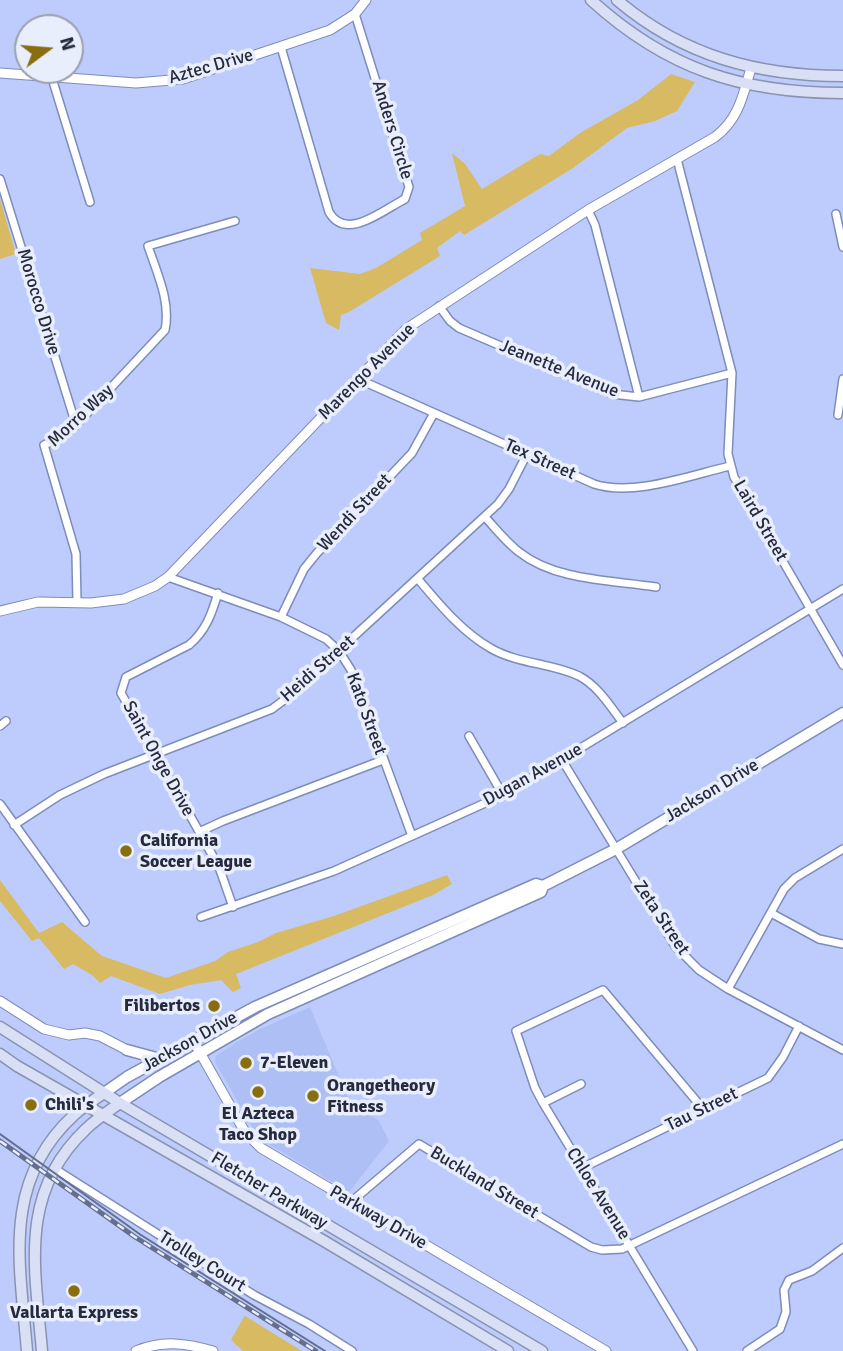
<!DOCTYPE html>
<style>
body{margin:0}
#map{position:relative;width:843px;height:1351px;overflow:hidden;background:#bdccfd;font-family:Signika,sans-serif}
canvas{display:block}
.north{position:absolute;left:14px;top:14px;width:70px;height:70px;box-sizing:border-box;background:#e9eefd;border:2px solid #9ba0b0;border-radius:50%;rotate:74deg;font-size:19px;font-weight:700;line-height:28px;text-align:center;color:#252a3d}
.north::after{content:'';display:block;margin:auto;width:24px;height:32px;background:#886e0e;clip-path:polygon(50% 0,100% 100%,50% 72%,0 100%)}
</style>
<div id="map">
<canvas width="843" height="1351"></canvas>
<div class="north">N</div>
</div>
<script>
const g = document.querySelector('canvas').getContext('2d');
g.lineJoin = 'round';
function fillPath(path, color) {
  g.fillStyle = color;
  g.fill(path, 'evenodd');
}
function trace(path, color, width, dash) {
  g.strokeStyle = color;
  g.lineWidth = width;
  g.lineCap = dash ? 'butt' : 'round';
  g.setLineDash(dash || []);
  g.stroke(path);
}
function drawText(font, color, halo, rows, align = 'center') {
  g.font = font + ' Signika,sans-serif';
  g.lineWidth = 7;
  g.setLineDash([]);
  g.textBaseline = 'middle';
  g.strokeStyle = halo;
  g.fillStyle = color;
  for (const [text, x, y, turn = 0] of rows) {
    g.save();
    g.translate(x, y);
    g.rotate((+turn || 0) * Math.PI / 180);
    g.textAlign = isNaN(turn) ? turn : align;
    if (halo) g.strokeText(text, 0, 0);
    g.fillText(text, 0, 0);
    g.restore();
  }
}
const built = new Path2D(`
 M310 1007 348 1098 379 1121 389 1141 349 1192 270 1145 254 1130 215 1062 216 1056 237 1042 260 1029Z`);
const green = new Path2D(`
 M671 74 695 82 677 111 655 121 627 128 573 168 464 235 460 231 437 248 440 256 349 312 341 315 339 330 326 323 310 268 360 274 376 268 422 240 420 233 465 206 452 153 465 164 482 189 540 154 549 156 580 133 638 100Z
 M0 199 16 254 0 259Z
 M447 875 452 884 433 895 236 974 241 988 233 992 221 980 190 985 160 994 111 976 100 983 92 975 73 964 64 969 39 938 32 941 0 901V880L39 933 62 922 102 956 166 978 215 961 228 952 258 942 276 933 334 916Z
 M245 1315V1316L302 1351H243L231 1340Z`);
const minor = new Path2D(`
 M281 47 329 212C346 242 383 210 405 199L409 187 355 14
 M51 75 90 202
 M677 159 732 373 728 454 734 477 843 665
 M0 179 76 425
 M588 210 595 225 639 397
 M836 214 843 247
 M439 306 450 321 459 328 612 394 639 397 732 373
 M358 379 594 484C633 497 691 475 730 466
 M838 415 843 379
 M485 517C496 529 506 542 519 552 556 581 611 580 656 587
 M168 577 281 617 326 639 339 651 351 670 412 836
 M418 579C439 604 463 633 492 649 519 664 551 663 579 676 598 686 610 706 623 723
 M218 593C212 613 206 631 189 645L126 677 121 693 219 867 233 907
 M77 602 76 554 44 445 61 437 76 425 165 330C171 302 157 273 148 246L235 221
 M281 617 304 569 317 553 412 453 434 413
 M0 726 6 721
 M469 736 503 795
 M562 760 675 946 699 970 728 989 843 1050
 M0 804 85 922
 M14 825 60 795 104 774 272 709 288 697 498 504 509 489 527 454
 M199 832 223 821 383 760
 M771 913 819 939 843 944
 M201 917 334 871 503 795 843 589
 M728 989 784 889 795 878 843 849
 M543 1103 581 1084
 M582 1168 768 1078 783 1057 799 1026
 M55 1169 254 1295 309 1324 352 1351
 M351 1202 419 1144 591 1247 602 1250 622 1249 843 1144
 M693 1351 543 1103 535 1088 516 1031 603 990 704 1110
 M747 1351 780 1329 786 1312 784 1290 789 1280 812 1271 843 1248`);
const tertiary = new Path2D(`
 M0 73 136 83 183 79 330 30 355 14 366 0
 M0 611 38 602 91 603 124 599 155 586 168 577 406 329 588 210 715 137C739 119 743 95 751 68
 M0 1001 44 1029 69 1035 85 1033 100 1036 127 1050
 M194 1042 245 1132 261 1148 606 1351
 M136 1351C162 1340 186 1343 213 1351`);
const secondary = new Path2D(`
 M127 1050 160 1059
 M104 1093 127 1077 255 1007 536 884 543 886
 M120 1103 159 1077 268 1014 541 892 543 886 616 849 843 713`);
const primary = new Path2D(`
 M591 0C667 69 741 93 843 93
 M617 0C683 56 758 76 843 76
 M0 1027 120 1103 542 1351
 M0 1054 17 1066 324 1241 508 1351
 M27 1351C20 1264 1 1182 74 1115 83 1107 94 1100 104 1093
 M42 1351C35 1268 18 1193 86 1129 96 1119 109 1111 120 1103`);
const tram = new Path2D(`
 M0 1134 141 1235 325 1351`);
const rail = new Path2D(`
 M0 1141 135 1237 316 1351`);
const markers = [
 [126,851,7,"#886e0e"],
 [214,1006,7,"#886e0e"],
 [246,1063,7,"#886e0e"],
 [258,1092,7,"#886e0e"],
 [313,1096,7,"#886e0e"],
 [31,1105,7,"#886e0e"],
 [74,1291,7,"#886e0e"]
];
const streetNames = [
 ["Aztec Drive",211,67,-16],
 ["Anders Circle",392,130,73],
 ["Morocco Drive",38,302,73],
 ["Jeanette Avenue",559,369,22],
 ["Marengo Avenue",367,372,-45],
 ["Morro Way",81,416,-43],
 ["Tex Street",540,460,24],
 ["Wendi Street",355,513,-47],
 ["Laird Street",760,521,60],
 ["Heidi Street",318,669,-41],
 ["Kato Street",366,714,70],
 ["Saint Onge Drive",158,759,61],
 ["Dugan Avenue",533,775,-29],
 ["Jackson Drive",712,791,-31],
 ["Zeta Street",661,918,56],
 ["Jackson Drive",190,1042,-29],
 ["Tau Street",702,1110,-26],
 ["Buckland Street",484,1183,31],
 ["Fletcher Parkway",269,1191,31],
 ["Chloe Avenue",598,1194,58],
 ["Parkway Drive",378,1218,30],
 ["Trolley Court",202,1262,32]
];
const poiNames = [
 ["California",140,841],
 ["Soccer League",140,862],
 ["Filibertos",200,1006,"right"],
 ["7-Eleven",260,1063],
 ["Orangetheory",327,1086],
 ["Fitness",327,1107],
 ["Chili's",45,1105],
 ["El Azteca",258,1114,"center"],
 ["Taco Shop",258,1135,"center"],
 ["Vallarta Express",74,1313,"center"]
];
fillPath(built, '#aebff6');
fillPath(green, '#d7ba62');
trace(minor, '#7e8cba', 10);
trace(tertiary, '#7e8cba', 11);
trace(secondary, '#7e8cba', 13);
trace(primary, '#8a93b1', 13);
trace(minor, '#fff', 7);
trace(tertiary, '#fff', 9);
trace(secondary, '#fff', 10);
trace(primary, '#d9e0f5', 10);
trace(tram, '#646e8d', 2);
trace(rail, '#646e8d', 5);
trace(rail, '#e9eefd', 2.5, [8]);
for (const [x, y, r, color] of markers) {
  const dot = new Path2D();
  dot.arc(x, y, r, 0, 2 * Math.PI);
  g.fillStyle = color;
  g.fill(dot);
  trace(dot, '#e9eefd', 2.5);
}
drawText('18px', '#252a3d', '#e9eefd', streetNames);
drawText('bold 18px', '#252a3d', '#e9eefd', poiNames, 'left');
</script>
